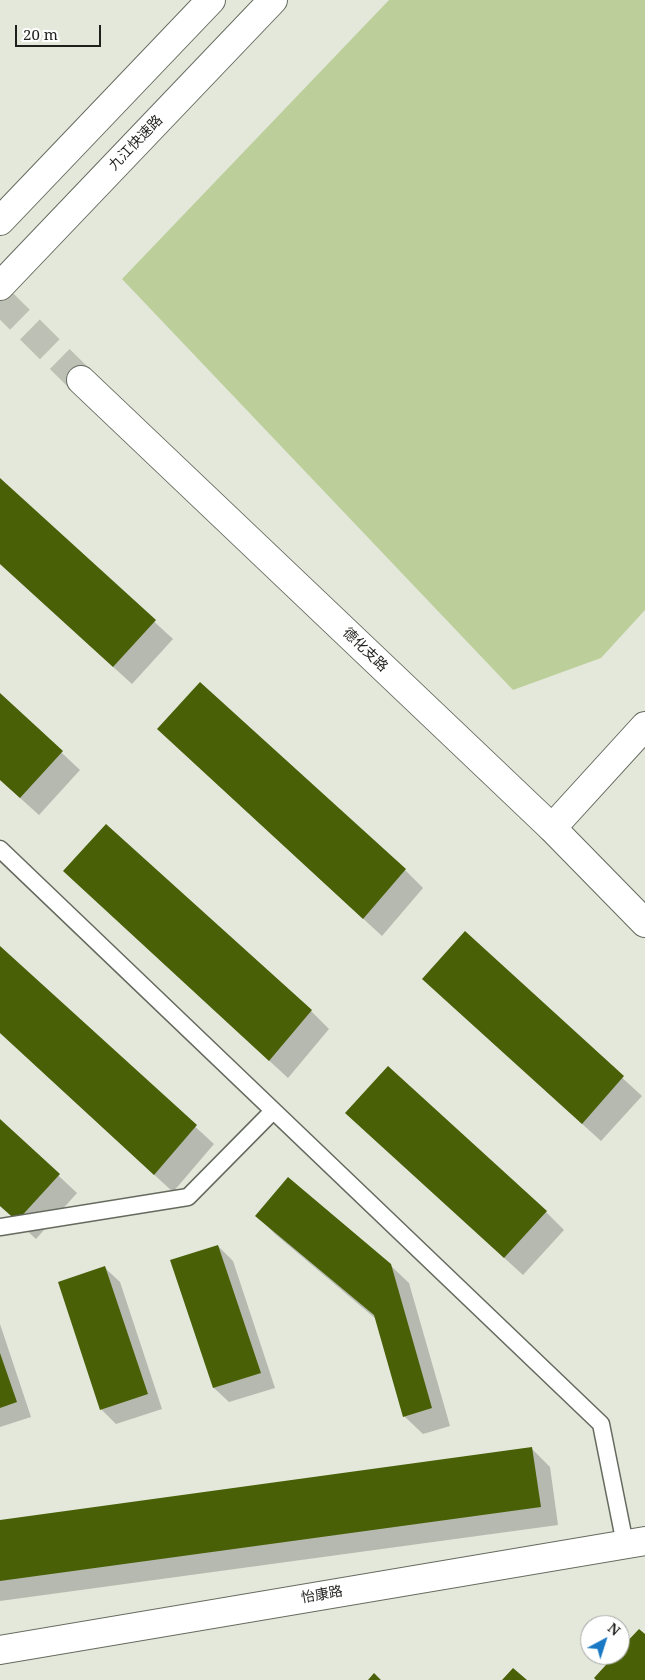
<!DOCTYPE html>
<meta charset="utf-8">
<style>
body{margin:0}
#map{position:relative;width:645px;height:1680px;overflow:hidden;background:#e3e8db;font-family:"Noto Serif",serif}
canvas{display:block}
.north{position:absolute;left:580px;top:1615px;width:50px;height:50px;box-sizing:border-box;background:#fff;border:1px solid #a5a6a4;border-radius:50%;rotate:40deg;font-size:14px;font-weight:700;line-height:20px;text-align:center;color:#1f201c}
.north::after{content:'';display:block;margin:auto;width:18px;height:22px;background:#1979c5;clip-path:polygon(50% 0,100% 100%,50% 72%,0 100%)}
.scale{position:absolute;left:15px;top:25px;width:86px;height:22px;box-sizing:border-box;border:2px solid #1f201c;border-top:0;padding-left:6px;font-size:15px;line-height:18px;white-space:nowrap;color:#1f201c;-webkit-text-stroke:4px #fff;paint-order:stroke}
</style>
<div id="map">
<canvas width="645" height="1680"></canvas>
<div class="north">N</div>
<div class="scale">20 m</div>
</div>
<script>
const g = document.querySelector('canvas').getContext('2d');
g.lineJoin = 'round';
function fillPath(path, color) {
  g.fillStyle = color;
  g.fill(path, 'evenodd');
}
function trace(path, color, width, dash) {
  g.strokeStyle = color;
  g.lineWidth = width;
  g.lineCap = dash ? 'butt' : 'round';
  g.setLineDash(dash || []);
  g.stroke(path);
}
function drawText(font, color, halo, rows, align = 'center') {
  g.font = font + ' "Noto Serif","Noto Sans SC",serif';
  g.lineWidth = 5;
  g.setLineDash([]);
  g.textBaseline = 'middle';
  g.strokeStyle = halo;
  g.fillStyle = color;
  for (const [text, x, y, turn = 0] of rows) {
    g.save();
    g.translate(x, y);
    g.rotate((+turn || 0) * Math.PI / 180);
    g.textAlign = isNaN(turn) ? turn : align;
    if (halo) g.strokeText(text, 0, 0);
    g.fillText(text, 0, 0);
    g.restore();
  }
}
const green = new Path2D(`
 M389 0H645V610L601 658 513 690 122 279Z`);
const shadow = new Path2D(`
 M0 480 173 639 132 684 0 564Z
 M0 695 80 770 39 815 0 780Z
 M177 747 405 870 423 888 382 936Z
 M64 871 311 1011 329 1029 288 1078Z
 M465 933 642 1096 601 1141 442 997Z
 M0 948 214 1144 173 1192 0 1033Z
 M0 1121 77 1193 36 1239 0 1206Z
 M365 1131 546 1212 564 1230 523 1275Z
 M257 1216 390 1265 409 1283 450 1426 423 1434 404 1416 376 1319 275 1234Z
 M218 1246 233 1261 275 1388 229 1402 214 1388Z
 M105 1268 120 1282 162 1409 116 1424 101 1409Z
 M0 1324 31 1417 0 1427Z
 M532 1449 550 1467 558 1525 0 1601V1521Z`);
const building = new Path2D(`
 M0 478 156 620 113 667 0 564Z
 M200 682 406 869 363 919 157 729Z
 M0 693 63 751 20 798 0 780Z
 M106 824 312 1010 269 1061 63 871Z
 M465 931 624 1076 582 1124 422 979Z
 M0 946 197 1125 154 1175 0 1033Z
 M388 1066 547 1211 504 1258 345 1113Z
 M0 1119 60 1174 17 1221 0 1206Z
 M288 1177 391 1264 432 1408 403 1417 374 1315 255 1216Z
 M218 1245 261 1373 213 1388 170 1260Z
 M105 1266 148 1394 100 1410 58 1282Z
 M0 1353 17 1402 0 1408Z
 M532 1447 541 1507 0 1581V1520Z
 M639 1629 645 1634V1680H596L594 1678 615 1655H620V1649Z
 M513 1668 527 1680H502Z
 M374 1673 381 1680H368Z`);
const secondaryTunnel = new Path2D(`
 M0 300 81 380`);
const service = new Path2D(`
 M0 849 601 1424 625 1544
 M0 1227 188 1197 273 1111`);
const tertiary = new Path2D(`
 M552 828 645 726
 M0 1650 645 1541`);
const secondary = new Path2D(`
 M81 380 552 828 645 923`);
const motorway = new Path2D(`
 M0 221 211 0
 M0 286 273 0`);
const streetNames = [
 ["九江快速路",136,143,-46],
 ["德化支路",365,650,44],
 ["怡康路",322,1595,-10]
];
fillPath(green, '#bccf9a');
fillPath(shadow, '#0003');
fillPath(building, '#496007');
trace(secondaryTunnel, '#bcc0b5', 28, [28, 14]);
trace(service, '#656a5e', 19);
trace(tertiary, '#656a5e', 30);
trace(secondary, '#656a5e', 30);
trace(motorway, '#656a5e', 30);
trace(service, '#fff', 16);
trace(tertiary, '#fff', 28);
trace(secondary, '#fff', 28);
trace(motorway, '#fff', 28);
drawText('14px', '#1f201c', '#fff', streetNames);
</script>
